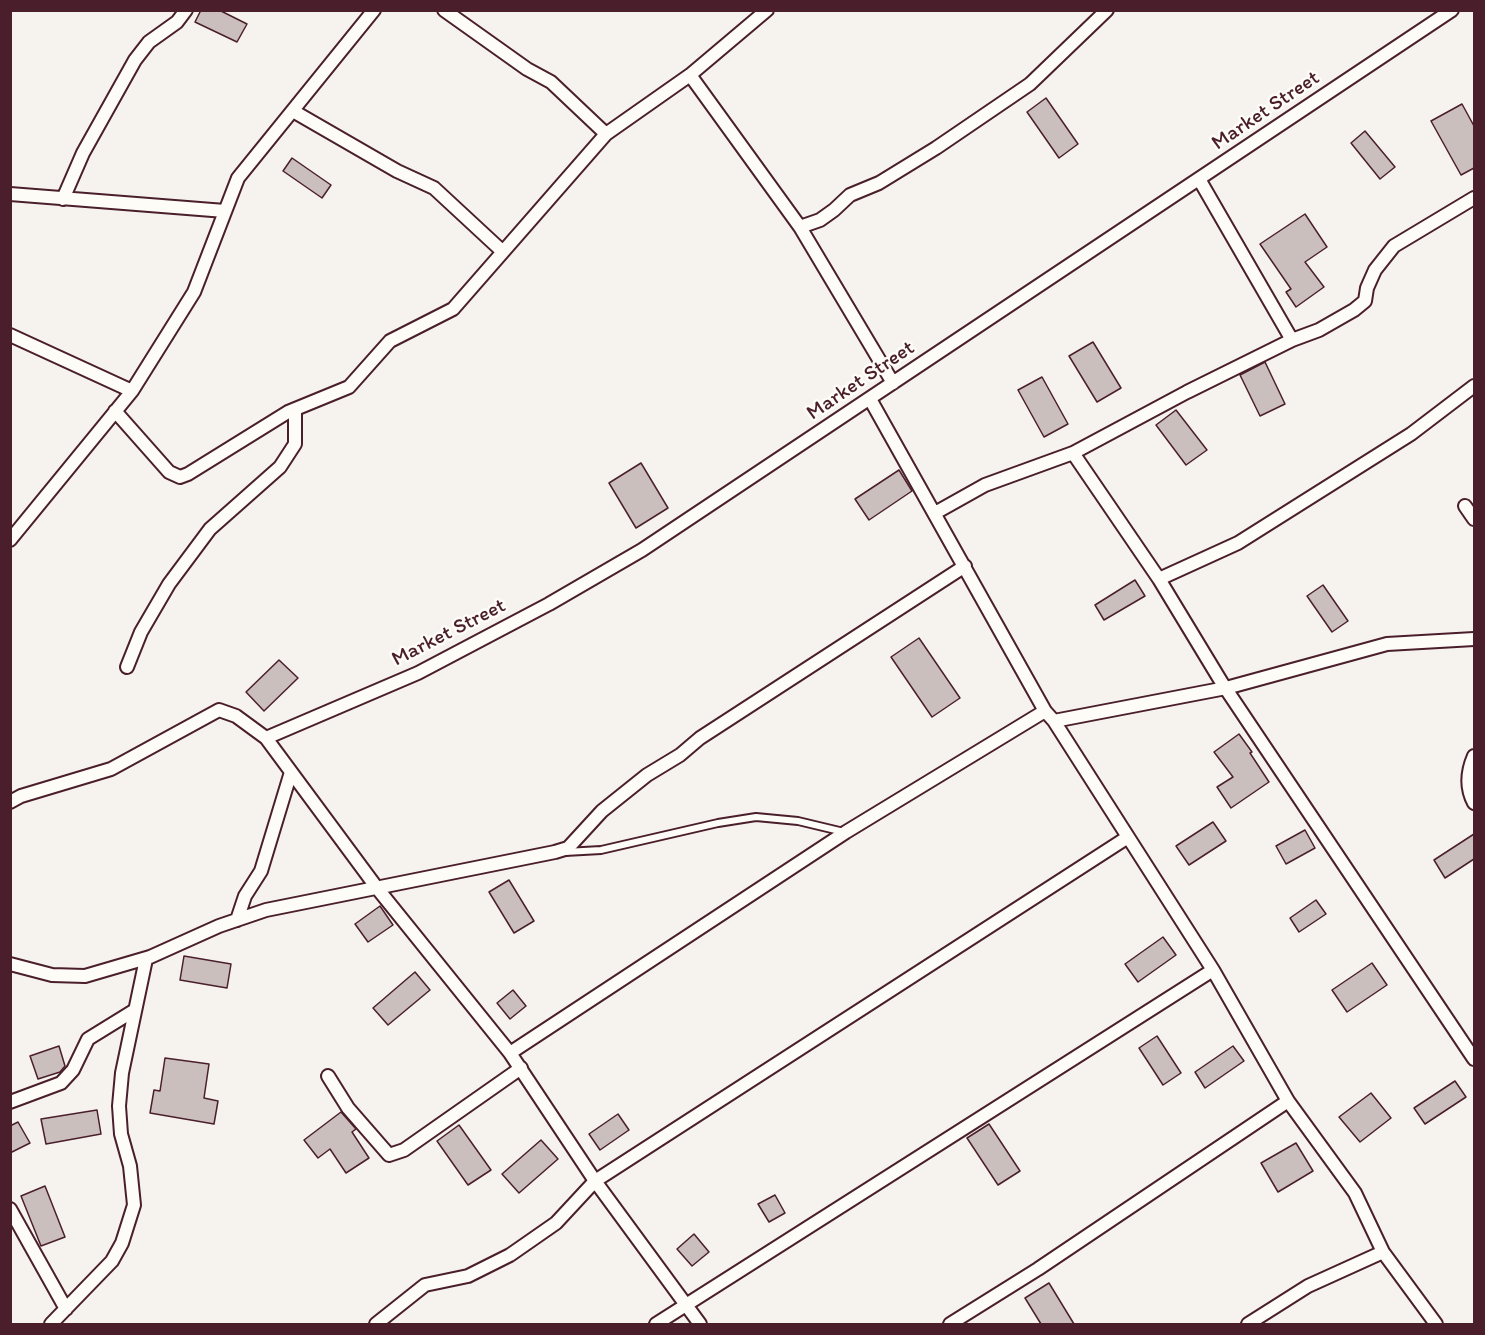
<!DOCTYPE html>
<style>
body{margin:0}
#map{position:relative;width:1485px;height:1335px;overflow:hidden;background:#f6f3ef;font-family:Itim,sans-serif}
canvas{display:block}
.frame{position:absolute;inset:0;border:12px solid #4a1f2b;pointer-events:none}
</style>
<div id="map">
<canvas width="1485" height="1335"></canvas>
<div class="frame"></div>
</div>
<script>
const g = document.querySelector('canvas').getContext('2d');
g.lineJoin = 'round';
function fillPath(path, color) {
  g.fillStyle = color;
  g.fill(path, 'evenodd');
}
function trace(path, color, width, dash) {
  g.strokeStyle = color;
  g.lineWidth = width;
  g.lineCap = dash ? 'butt' : 'round';
  g.setLineDash(dash || []);
  g.stroke(path);
}
function drawText(font, color, halo, rows, align = 'center') {
  g.font = font + ' Itim,sans-serif';
  g.lineWidth = 5;
  g.setLineDash([]);
  g.textBaseline = 'middle';
  g.strokeStyle = halo;
  g.fillStyle = color;
  for (const [text, x, y, turn = 0] of rows) {
    g.save();
    g.translate(x, y);
    g.rotate((+turn || 0) * Math.PI / 180);
    g.textAlign = isNaN(turn) ? turn : align;
    if (halo) g.strokeText(text, 0, 0);
    g.fillText(text, 0, 0);
    g.restore();
  }
}
const building = new Path2D(`
 M201 10H219L247 24 237 42 195 22Z
 M1046 98 1078 144 1059 158 1027 112Z
 M1462 104 1474 126V168L1461 175 1431 121Z
 M1365 131 1395 167 1380 179 1351 143Z
 M292 158 331 185 322 198 283 171Z
 M1305 214 1327 247 1305 262 1324 287 1296 307 1286 292 1291 289 1260 244Z
 M1093 342 1121 388 1097 402 1069 356Z
 M1265 362 1285 404 1260 416 1240 375Z
 M1042 377 1068 424 1044 437 1018 390Z
 M1176 410 1207 450 1186 465 1156 425Z
 M641 463 668 508 636 528 609 483Z
 M899 470 912 491 869 520 855 499Z
 M1135 580 1145 596 1104 620 1095 605Z
 M1323 585 1348 621 1332 632 1307 596Z
 M919 638 960 698 932 717 891 657Z
 M279 660 298 678 264 711 246 692Z
 M1239 734 1252 752 1250 753 1269 782 1231 808 1217 787 1233 777 1214 752Z
 M1213 822 1226 841 1189 865 1176 846Z
 M1305 830 1315 848 1286 864 1276 846Z
 M1474 834V859L1445 878 1434 860Z
 M509 880 534 921 514 933 489 892Z
 M1316 900 1326 914 1299 932 1290 918Z
 M380 906 393 925 368 942 355 924Z
 M1163 937 1176 955 1138 982 1125 964Z
 M184 956 231 964 227 988 180 980Z
 M1372 963 1387 985 1347 1012 1332 990Z
 M415 972 430 990 388 1025 373 1008Z
 M513 990 526 1006 510 1019 497 1003Z
 M1157 1036 1181 1073 1163 1085 1139 1048Z
 M59 1046 65 1066 60 1072 38 1079 30 1056Z
 M1233 1046 1244 1061 1205 1088 1195 1072Z
 M165 1058 209 1064 204 1098 218 1101 214 1124 150 1113 154 1090 160 1091Z
 M1455 1081 1466 1097 1425 1124 1414 1108Z
 M1371 1093 1391 1118 1360 1142 1339 1117Z
 M97 1110 101 1134 46 1144 41 1119Z
 M341 1112 356 1129 352 1132 369 1158 346 1173 330 1149 318 1158 304 1140Z
 M618 1114 629 1130 600 1150 589 1134Z
 M18 1122 30 1143 10 1153V1126Z
 M989 1124 1020 1171 998 1185 967 1138Z
 M459 1125 491 1170 468 1185 437 1141Z
 M541 1140 558 1159 519 1193 502 1174Z
 M1296 1143 1313 1171 1278 1192 1261 1163Z
 M45 1186 65 1237 41 1246 21 1196Z
 M775 1195 785 1213 769 1222 758 1204Z
 M694 1234 709 1252 692 1266 677 1249Z
 M1049 1283 1074 1324H1041L1025 1298Z`);
const lane = new Path2D(`
 M565 852 601 850 718 823 756 817 798 821 844 832`);
const street = new Path2D(`
 M444 10 527 69 551 82 606 134
 M690 75 800 227 893 383
 M293 111 397 171 434 188 502 251
 M1199 179 1292 340
 M10 194 225 211
 M63 199 83 153 135 60 149 42 177 22 186 10
 M800 227 820 220 834 210 850 195 879 183 936 148 1030 84 1107 10
 M10 335 132 391
 M870 399 1045 711 1054 721 1213 970 1288 1101 1355 1193 1383 1252 1436 1324
 M115 411 169 472 180 477 188 474 288 412 349 387 390 341 453 309 606 134 690 75 767 10
 M1073 453 1159 579 1222 683 1474 1059
 M1465 506 1474 519
 M935 513 985 485 1073 453 1187 392 1292 340 1319 330 1354 310 1365 301 1367 288 1375 270 1394 246 1474 198
 M10 540 132 391 194 292 238 178 374 10
 M1159 579 1238 543 1411 434 1474 386
 M127 667 141 632 169 584 210 529 280 467 295 444V409
 M1054 721 1226 688 1387 644 1474 639
 M266 738 418 673 549 604 642 550 1452 10
 M1474 756C1467 772 1466 788 1474 803
 M10 802 21 796 111 769 219 710 236 716 266 738 377 888 510 1053 595 1181 700 1324
 M237 920 245 896 261 871 291 772
 M10 964 52 975 85 976 150 957 219 926 266 910 555 852 568 848 602 811 647 775 680 755 700 738 965 566
 M510 1053 846 832 1045 711
 M328 1076 348 1108 389 1155 404 1150 521 1068
 M10 1102 61 1083 73 1070 88 1039 135 1010
 M10 1209 66 1309
 M51 1324 112 1261 122 1243 134 1205 130 1166 121 1134 119 1106 122 1073 146 959
 M376 1324 425 1285 468 1276 510 1255 556 1223 595 1181 1128 837
 M656 1324 1213 970
 M950 1324 1038 1269 1288 1101
 M1248 1324 1308 1286 1383 1252`);
const streetNames = [
 ["Market Street",1266,111,-34],
 ["Market Street",861,381,-34],
 ["Market Street",449,633,-27]
];
fillPath(building, '#cbbfbe');
trace(building, '#4a1f2b', 1.5);
trace(lane, '#4a1f2b', 10);
trace(street, '#4a1f2b', 16);
trace(lane, '#fdfcf7', 6);
trace(street, '#fdfcf7', 12);
drawText('21px', '#4a1f2b', '#fdfcf7', streetNames);
</script>
